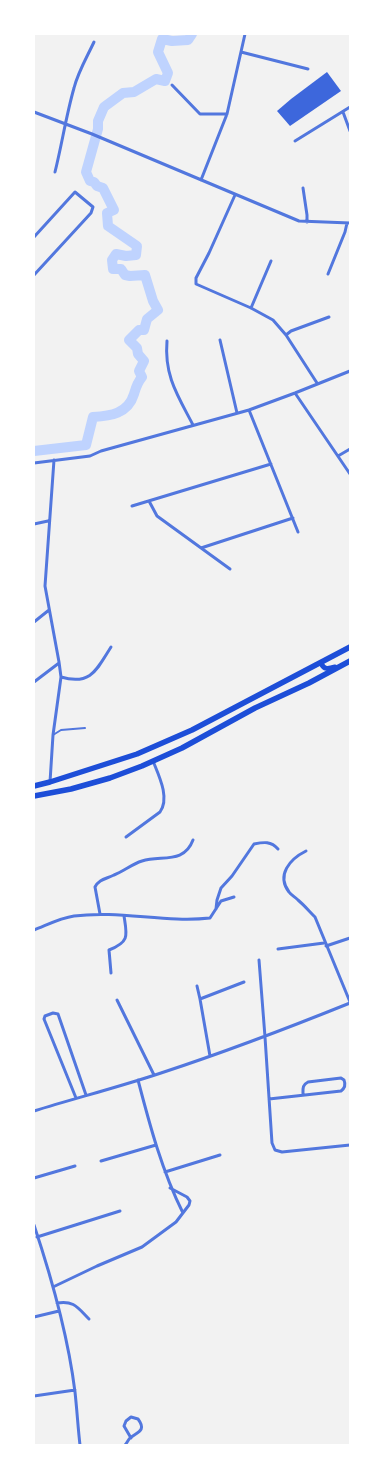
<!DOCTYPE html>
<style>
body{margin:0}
#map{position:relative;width:384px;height:1479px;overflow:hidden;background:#f2f2f2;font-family:"Fira Sans",sans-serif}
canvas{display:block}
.frame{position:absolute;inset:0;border:35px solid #fff;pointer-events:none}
</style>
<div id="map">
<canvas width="384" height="1479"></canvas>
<div class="frame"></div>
</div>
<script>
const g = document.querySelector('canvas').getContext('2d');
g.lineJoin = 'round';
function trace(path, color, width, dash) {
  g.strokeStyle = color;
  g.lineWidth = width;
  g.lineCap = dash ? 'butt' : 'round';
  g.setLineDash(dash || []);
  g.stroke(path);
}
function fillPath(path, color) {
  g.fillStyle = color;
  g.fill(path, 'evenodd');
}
const river = new Path2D(`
 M34 451 86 445 93 417C110 416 128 414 134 394 136 387 137 383 142 377L139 371 144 361 138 354 137 348 129 340 139 330H144L147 319 158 310 153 301 145 275 130 276 125 275 121 269H113L112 260 116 254 126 256 136 255 137 246 108 226 107 213 114 210 103 188 97 186 94 182 90 181 86 172 98 129V121L104 107 123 93 134 92 156 79 165 81 168 73 158 52 162 39 172 41 188 40 192 34`);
const building = new Path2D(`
 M327 72 341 91 290 126 277 111 291 99Z`);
const service = new Path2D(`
 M53 735 61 730 85 728`);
const minor = new Path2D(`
 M241 52 308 69
 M172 85 200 114H227
 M34 112 92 134 299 221 350 223
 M343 112 350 131
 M295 141 350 107
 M55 172C62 144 66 116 74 88 78 72 87 57 94 42
 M201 180 227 114 245 34
 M303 188 307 215V222
 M235 195 209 253 196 278V284L251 308 273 320 286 335 317 383
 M34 237 75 192 93 207 91 213 34 275
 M328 274 345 232 347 223
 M251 308 271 261
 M286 335 291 331 329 317
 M220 340 237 413
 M167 341C164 376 178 396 193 425
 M295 393 350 474
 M249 410 298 532
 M338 456 350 449
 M34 463 90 456 101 451 249 410 295 393 350 371
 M149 501 157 516 230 569
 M132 506 271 464
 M34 524 48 521
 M201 548 293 518
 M34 622 49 610
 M61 677C91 686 97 669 111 647
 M34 682 59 663
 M50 782 53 735 61 677 59 662 45 586 54 460
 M126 837 160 812C170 798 159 776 153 761
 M306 851C290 859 276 875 289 892 291 895 295 897 298 900 304 905 309 911 315 917L350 1002
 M216 909 217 900 221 888 232 876 254 844C264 842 271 841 278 849
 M100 914 95 887C99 879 106 879 114 875 124 871 132 864 142 861 162 855 184 864 193 840
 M34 930C47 925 60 918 74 916 119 910 165 923 210 918L221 901 234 897
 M326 946 350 938
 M278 949 324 943
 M259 960 265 1037 272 1143 275 1150 282 1152 350 1145
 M111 973 109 950C130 942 127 935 124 916
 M197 986 200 999 210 1056
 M200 999 244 982
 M117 1000 154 1075
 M138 1080C150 1126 162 1171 183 1213
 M76 1098 44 1019 45 1016 53 1013 58 1014 86 1095
 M269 1099 341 1091C345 1088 346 1085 344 1080L341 1078 308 1082C302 1085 303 1089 303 1095
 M34 1111C76 1098 119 1087 161 1073 225 1052 288 1028 350 1003
 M101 1161 156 1145
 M165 1172 220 1155
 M34 1178 75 1166
 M34 1225C52 1279 68 1335 75 1392 77 1410 78 1428 80 1445
 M37 1237 120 1211
 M53 1287 97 1266 142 1247 176 1222 189 1205 190 1201 187 1197 170 1188
 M57 1303C74 1300 78 1308 89 1319
 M34 1317 59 1311
 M34 1396 75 1390
 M125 1445C127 1443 128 1440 130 1438 137 1432 147 1431 138 1419L131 1417 126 1421 124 1426 131 1438`);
const primary = new Path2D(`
 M321 663C324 670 328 669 335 667`);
const trunk = new Path2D(`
 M34 786 50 782 137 754 192 730 350 647
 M34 796 71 789 110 778 142 766 182 748 255 708 309 683 350 661`);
trace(river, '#bfd3fe', 10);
fillPath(building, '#3d67dc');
trace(service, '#5277de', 2);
trace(minor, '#5277de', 3);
trace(primary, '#1d4ed8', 5);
trace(trunk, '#1d4ed8', 5.5);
</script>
